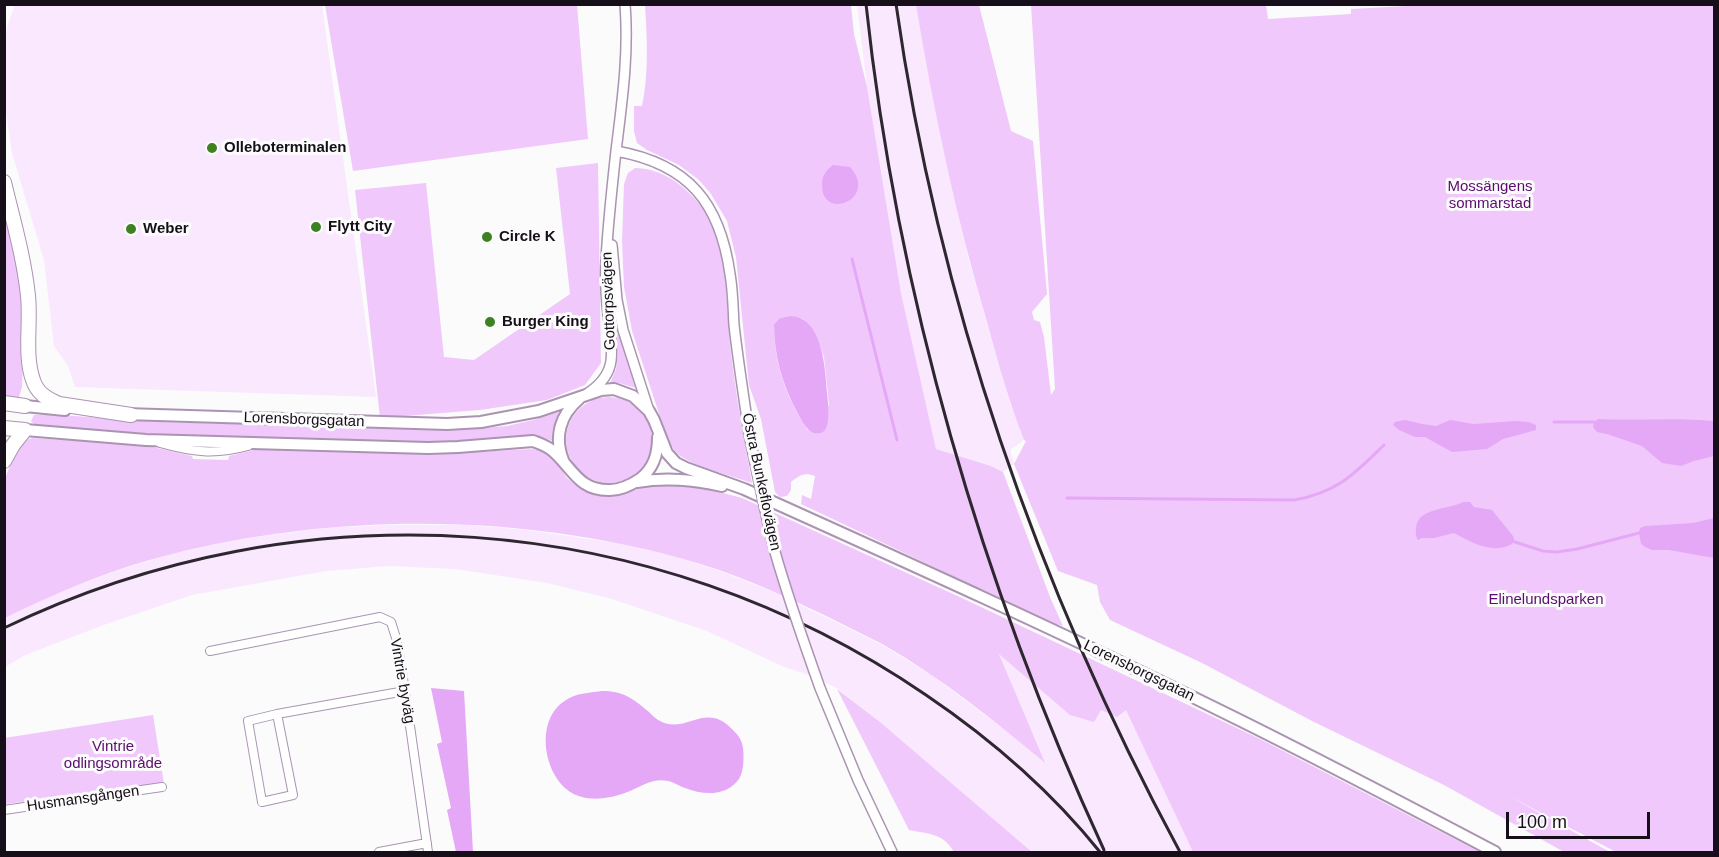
<!DOCTYPE html>
<meta charset="utf-8">
<style>
body{margin:0}
#map{position:relative;width:1719px;height:857px;overflow:hidden;background:#fbfbfb;font-family:Arial,sans-serif}
canvas{display:block}
.frame{position:absolute;inset:0;border:6px solid #160e18;pointer-events:none}
.scale{position:absolute;left:1506px;top:812px;width:144px;height:27px;box-sizing:border-box;border:3px solid #160e18;border-top:0;padding-left:8px;font-size:18px;line-height:21px;white-space:nowrap;color:#160e18;-webkit-text-stroke:4px #fbfbfb;paint-order:stroke}
</style>
<div id="map">
<canvas width="1719" height="857"></canvas>
<div class="frame"></div>
<div class="scale">100 m</div>
</div>
<script>
const g = document.querySelector('canvas').getContext('2d');
g.lineJoin = 'round';
function fillPath(path, color) {
  g.fillStyle = color;
  g.fill(path, 'evenodd');
}
function trace(path, color, width, dash) {
  g.strokeStyle = color;
  g.lineWidth = width;
  g.lineCap = dash ? 'butt' : 'round';
  g.setLineDash(dash || []);
  g.stroke(path);
}
function drawText(font, color, halo, rows, align = 'center') {
  g.font = font + ' Arial,sans-serif';
  g.lineWidth = 6;
  g.setLineDash([]);
  g.textBaseline = 'middle';
  g.strokeStyle = halo;
  g.fillStyle = color;
  for (const [text, x, y, turn = 0] of rows) {
    g.save();
    g.translate(x, y);
    g.rotate((+turn || 0) * Math.PI / 180);
    g.textAlign = isNaN(turn) ? turn : align;
    if (halo) g.strokeText(text, 0, 0);
    g.fillText(text, 0, 0);
    g.restore();
  }
}
const built = new Path2D(`
 M15 5H322L376 397 75 387 68 366 54 346 44 260 12 153 5 105 4 56 7 27Z
 M857 5H916L941 139 969 261 1011 406 1024 440 1010 450 1014 464 1003 472 991 466 936 449 901 293 867 87Z
 M390 525H468L526 530 616 543 666 554 720 571 776 593 882 645 933 676 1018 740 1043 762 999 653 1101 710 1126 709 1193 852H1032L880 722 837 688 806 674 784 667 707 631 612 599 547 583 455 569 389 566 326 571 192 595 109 623 25 655 5 667V618L55 594 110 573 170 554 241 539 325 528Z`);
const green = new Path2D(`
 M325 5H577L588 139 353 171Z
 M645 5H851L854 34 867 87 901 293 936 449 991 466 1003 472 1050 597 1063 626 1052 623 801 504 802 495 811 499 815 476C804 472 800 475 791 482V490L787 496 780 497 775 492 761 419 749 385 736 257 727 221 711 194 699 180 679 165 647 150 637 143 634 131V106H642C649 74 647 36 645 5ZM790 316 803 319 818 340 824 357 829 405 808 430C786 398 774 363 774 324L780 318Z
 M916 5H979L1011 131 1033 141 1047 294 1032 312 1034 320 1040 322 1044 337 1051 395 1055 389 1031 5H1266L1268 19 1351 14V9L1424 5H1714V852H1616L1509 796 1610 852H1564L1444 785 1314 722 1202 663 1110 620 1100 602 1097 585 1058 571 1014 464 1026 441 1024 440C1009 402 998 362 987 322 956 218 934 112 916 5Z
 M598 163 601 363 585 385 547 400 480 410 380 418 355 190 426 183 444 357 474 360 570 294 556 168Z
 M635 168C655 168 674 178 688 192 696 200 706 210 711 221 729 261 726 309 731 352 736 396 744 439 752 483 732 476 695 467 679 455 673 450 670 443 666 435L632 331 624 287 622 241 624 184 628 173Z
 M4 200 18 260 25 320 22 387 19 397 11 399 4 398Z
 M613 306 618 331 636 388 619 383H610L616 369 618 353Z
 M566 440a43 43 0 1 1 86 0a43 43 0 1 1-86 0Z
 M559 412 552 432 553 441C533 433 513 437 492 439 477 441 463 441 449 442L194 437 35 425 31 421 34 415 46 414 160 422 419 428H483L507 426 533 420Z
 M33 438 144 445 192 456 193 459 228 460 229 456 257 449 474 452 532 449 543 451 553 457 567 478 576 485 591 493 608 496 617 495 648 486 693 485 742 498 962 598 1258 738 1480 852H1193L1126 710 1117 717 1101 710 1094 722 1070 715 999 654 1045 763C994 720 940 677 882 644 862 634 842 624 822 614 788 598 754 582 719 570 546 513 347 510 172 554 114 568 58 592 5 618V478L17 449 25 440Z
 M837 689 880 722 1032 852H954C943 833 929 834 909 830Z
 M153 715 164 784 6 804 4 793V738Z`);
const water = new Path2D(`
 M833 165 850 167C879 199 822 222 822 185 822 176 826 170 833 165Z
 M790 316C823 317 825 368 827 392 828 401 830 421 826 428 824 433 818 434 814 433 806 430 801 419 797 412 782 384 774 355 774 324L780 318Z
 M1598 419C1637 421 1675 417 1714 421V456L1694 461 1681 466 1662 463 1642 446 1607 434 1597 432 1593 427 1594 422Z
 M1405 420 1422 424 1436 426 1450 420 1474 424 1515 421 1529 422 1536 425V430L1503 439 1487 449 1452 452 1425 437H1415L1399 430 1393 425 1395 422Z
 M1463 502H1470L1474 507 1492 510 1513 536 1515 542C1496 556 1472 543 1454 533L1434 538H1421L1419 540 1417 539C1410 506 1443 512 1463 502Z
 M1714 518V558L1669 550H1652L1645 547 1641 544 1639 533 1640 528 1645 526 1693 523Z
 M431 688 464 691 473 852H456L447 810 451 808 437 744 442 742Z
 M601 691C624 691 632 698 649 712 652 715 656 719 660 721 686 735 705 701 732 729 737 734 742 739 743 748 744 757 744 771 739 779 726 797 703 795 685 788 679 786 674 782 668 781 653 778 642 786 630 791 613 798 589 803 572 793 543 776 534 719 566 700 576 693 589 693 601 691Z`);
const stream = new Path2D(`
 M852 259 897 440
 M1554 422H1594
 M1067 498 1294 500C1338 492 1354 474 1384 445
 M1515 542 1543 551 1557 552 1577 549 1639 533`);
const minor = new Path2D(`
 M160 443C192 452 215 455 248 446
 M210 651 380 617 391 622 397 641 405 691 428 852
 M277 714 293 795 262 802 248 721 277 714 405 691
 M4 810 162 787
 M379 852 427 843`);
const tertiary = new Path2D(`
 M616 151C689 164 720 203 730 274 733 291 733 308 734 325 738 361 744 397 749 434
 M612 245 617 300 623 330 649 411
 M588 393C600 385 609 375 611 361 613 346 610 330 608 315 606 297 605 278 606 260 608 223 612 187 616 151 622 102 629 54 625 4
 M820 688 858 780 892 852`);
const secondary = new Path2D(`
 M25 406 65 410
 M125 414 447 424 481 422 539 411 601 390 614 389 633 396 649 411 654 420 667 453 676 463 686 468 744 489C904 561 1064 633 1221 711 1313 756 1404 804 1495 852
 M25 430 146 440 428 448 458 447 533 441C541 444 548 446 554 452 573 469 579 491 610 490 621 490 631 485 640 479 654 468 658 454 658 437
 M563 460C554 437 560 415 579 399
 M637 482C667 477 693 480 722 486`);
const motorway = new Path2D(`
 M4 182C13 220 24 257 28 296 31 322 24 355 33 380 37 393 47 399 59 404L131 415
 M4 403 25 406
 M4 428 25 430
 M4 461 13 445 25 430`);
const rail = new Path2D(`
 M866 4C897 294 982 586 1104 850
 M896 4C938 301 1038 589 1180 852
 M4 628C302 484 653 508 926 695 991 739 1051 791 1100 852`);
const tertiaryBridge = new Path2D(`
 M749 434C757 473 765 513 775 552 788 598 804 643 820 688`);
const markers = [
 [212,148,6,"#3e8123"],
 [316,227,6,"#3e8123"],
 [131,229,6,"#3e8123"],
 [487,237,6,"#3e8123"],
 [490,322,6,"#3e8123"]
];
const poiNames = [
 ["Olleboterminalen",224,148],
 ["Flytt City",328,227],
 ["Weber",143,229],
 ["Circle K",499,237],
 ["Burger King",502,322]
];
const parkNames = [
 ["Mossängens",1490,187],
 ["sommarstad",1490,204],
 ["Elinelundsparken",1546,600],
 ["Vintrie",113,747],
 ["odlingsområde",113,764]
];
const streetNames = [
 ["Gottorpsvägen",609,301,-92],
 ["Lorensborgsgatan",304,420,2],
 ["Östra Bunkeflovägen",761,482,78],
 ["Lorensborgsgatan",1139,671,26],
 ["Vintrie byväg",402,681,80],
 ["Husmansgången",83,799,-8]
];
fillPath(built, '#f9e8fe');
fillPath(green, '#f0c8fc');
fillPath(water, '#e5a8f7');
trace(stream, '#e5a8f7', 3);
trace(minor, '#aa94b1', 10);
trace(tertiary, '#aa94b1', 12);
trace(secondary, '#aa94b1', 14);
trace(motorway, '#aa94b1', 16);
trace(minor, '#fff', 8);
trace(tertiary, '#fff', 9);
trace(secondary, '#fff', 10);
trace(motorway, '#fff', 14);
trace(rail, '#2e2730', 3);
trace(tertiaryBridge, '#aa94b1', 12, []);
trace(tertiaryBridge, '#fff', 9);
for (const [x, y, r, color] of markers) {
  const dot = new Path2D();
  dot.arc(x, y, r, 0, 2 * Math.PI);
  g.fillStyle = color;
  g.fill(dot);
  trace(dot, '#fbfbfb', 2);
}
drawText('bold 15px', '#160e18', '#fbfbfb', poiNames, 'left');
drawText('15px', '#590d6c', '#fbfbfb', parkNames);
drawText('15px', '#160e18', '#fbfbfb', streetNames);
</script>
